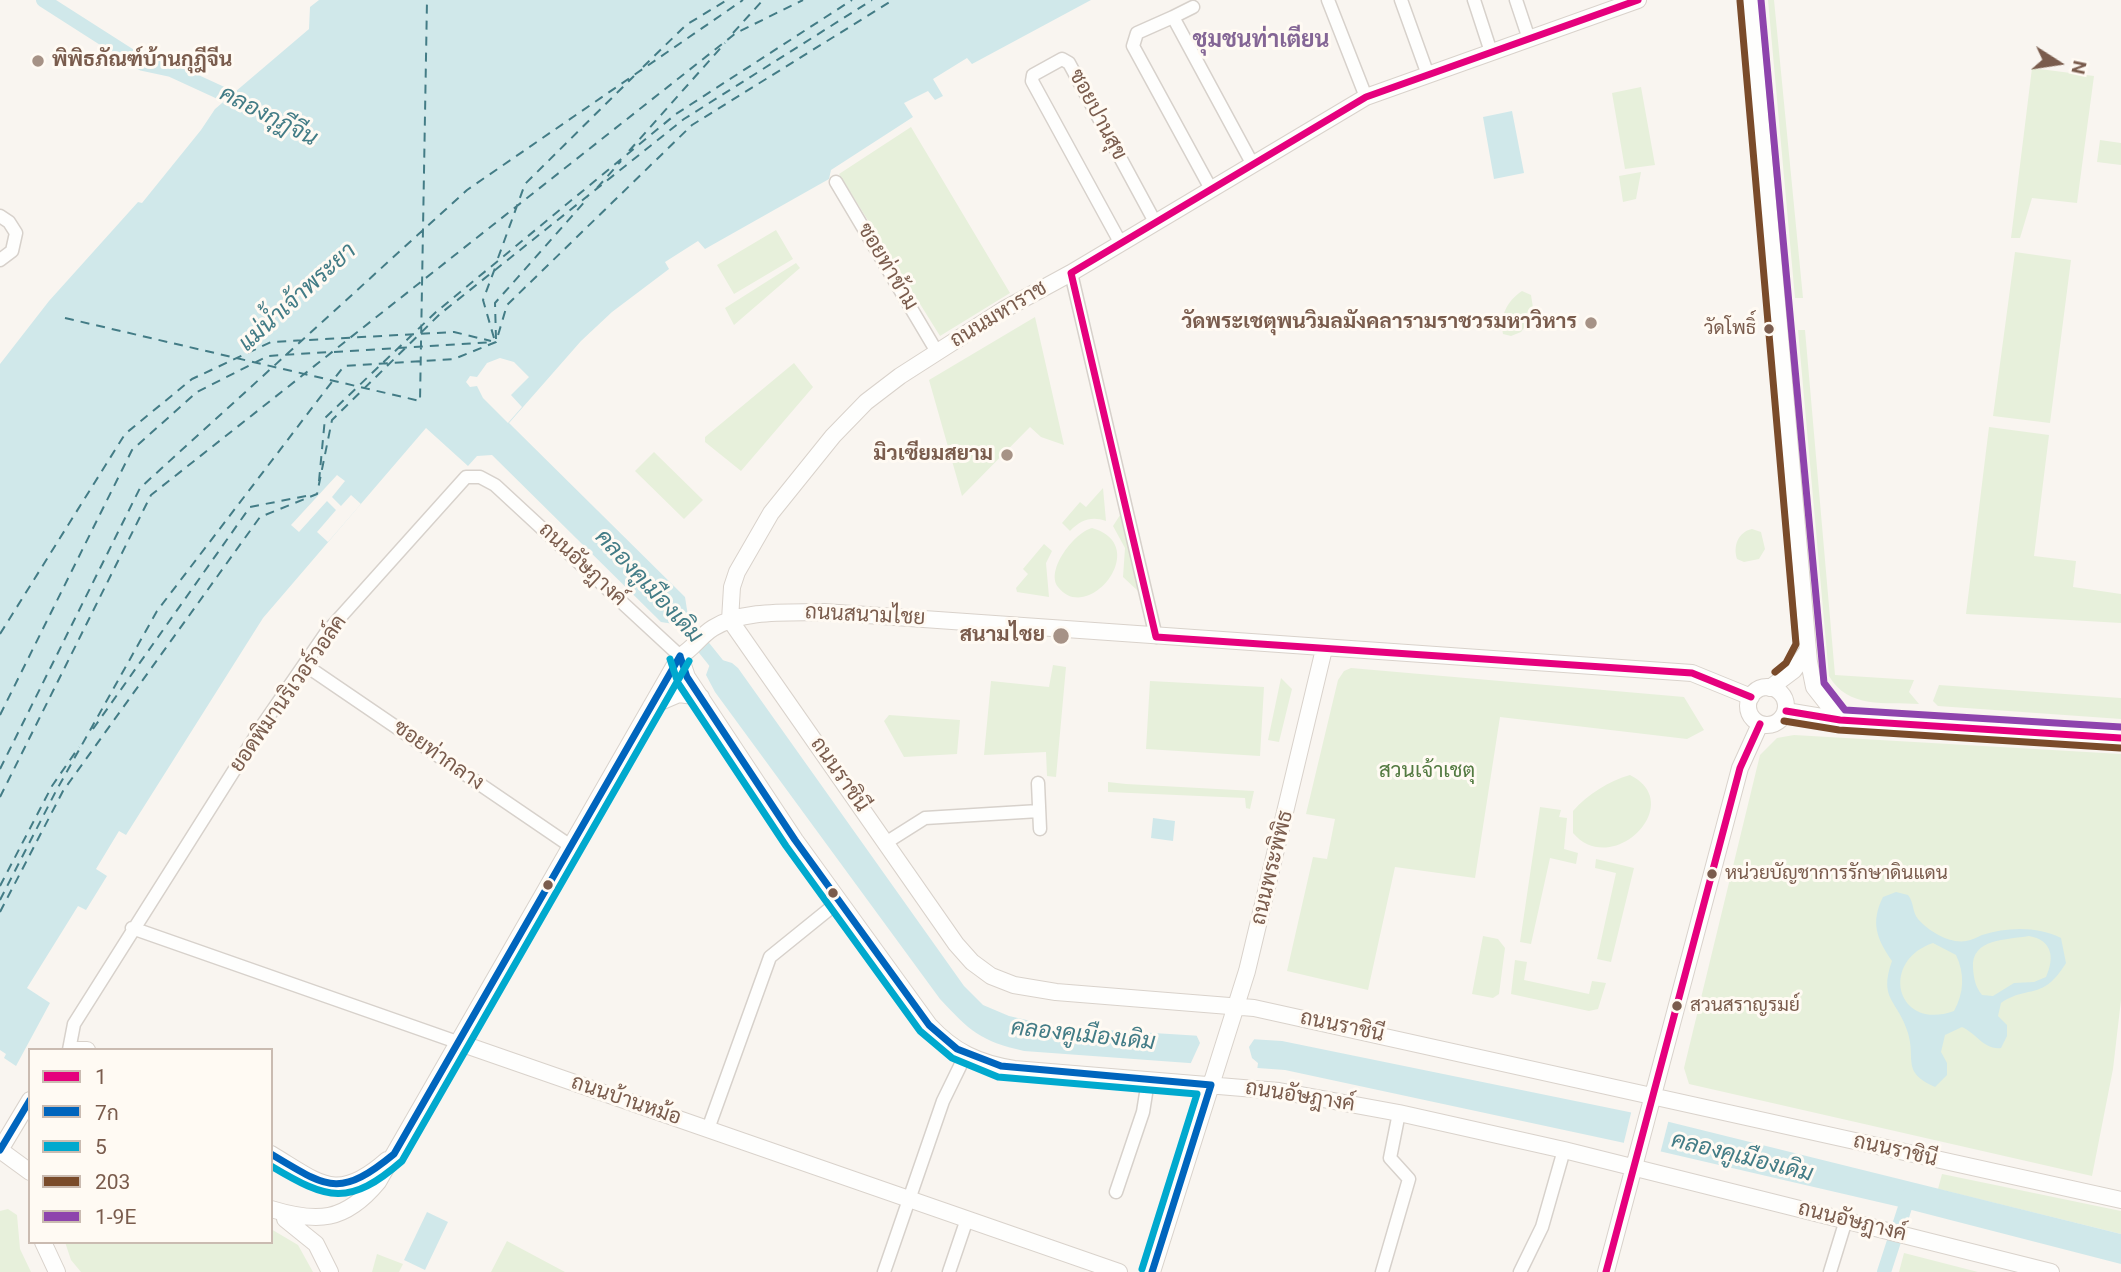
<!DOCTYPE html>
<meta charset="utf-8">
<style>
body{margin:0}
#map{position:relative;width:2121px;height:1272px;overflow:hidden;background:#f9f5f0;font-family:Roboto,Sarabun,sans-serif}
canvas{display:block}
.legend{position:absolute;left:28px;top:1048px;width:245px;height:196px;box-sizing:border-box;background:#fffaf3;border:2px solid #cabbb1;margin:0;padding:9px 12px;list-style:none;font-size:21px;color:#7a5c4d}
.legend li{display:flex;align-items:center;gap:14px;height:35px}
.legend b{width:35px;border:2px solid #cabbb1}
.north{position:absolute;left:2023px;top:28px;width:70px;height:70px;-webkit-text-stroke:5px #fffaf3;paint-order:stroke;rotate:102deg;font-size:19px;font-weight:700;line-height:28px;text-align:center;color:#7a5c4d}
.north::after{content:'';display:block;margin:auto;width:24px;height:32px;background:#7a5c4d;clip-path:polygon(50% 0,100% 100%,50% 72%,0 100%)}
</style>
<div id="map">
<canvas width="2121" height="1272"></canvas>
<ul class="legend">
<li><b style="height:9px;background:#e5007d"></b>1</li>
<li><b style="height:9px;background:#0065bd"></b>7ก</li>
<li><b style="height:9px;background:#00a9ce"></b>5</li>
<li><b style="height:9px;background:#7a4b2a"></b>203</li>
<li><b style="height:9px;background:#8e44ad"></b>1-9E</li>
</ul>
<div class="north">N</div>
</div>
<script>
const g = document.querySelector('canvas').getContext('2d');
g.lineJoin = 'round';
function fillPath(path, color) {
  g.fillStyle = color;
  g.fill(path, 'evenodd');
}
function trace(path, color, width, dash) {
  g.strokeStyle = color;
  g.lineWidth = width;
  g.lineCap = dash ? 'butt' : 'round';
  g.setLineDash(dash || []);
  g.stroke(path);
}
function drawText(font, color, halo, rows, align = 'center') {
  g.font = font + ' Roboto,Sarabun,sans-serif';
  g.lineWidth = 6;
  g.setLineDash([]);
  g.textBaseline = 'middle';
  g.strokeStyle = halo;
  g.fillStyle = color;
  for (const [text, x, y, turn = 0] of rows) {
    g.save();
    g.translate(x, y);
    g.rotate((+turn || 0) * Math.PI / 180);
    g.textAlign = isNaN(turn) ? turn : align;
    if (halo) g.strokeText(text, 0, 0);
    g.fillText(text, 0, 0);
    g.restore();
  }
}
const green = new Path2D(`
 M1768 0H1774L1803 298H1795Z
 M2032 68 2094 76 2077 203 2032 198 2020 238H2011Z
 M1641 87 1655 165 1625 169 1612 93Z
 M911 127 1010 293 940 336 839 174Z
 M2100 140 2121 143V165L2097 162Z
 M1641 172 1636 199 1623 202 1619 176Z
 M776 230 793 259 734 294 717 265Z
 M2015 252 2071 260 2050 423 1993 416Z
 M796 263 800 268 734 325 725 308Z
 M1522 291 1531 295 1534 314 1521 332 1511 336 1503 334C1500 316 1506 302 1522 291Z
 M1035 317 1064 445 1041 437 1030 427 962 496 929 380Z
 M1798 330H1805L1835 675 1914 680 1909 692 1919 704C1885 702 1848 709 1829 676Z
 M794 363 813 387 741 471 705 442V437Z
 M1989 427 2049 435 2034 556 2076 561 2073 587 2121 594V623L1966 614Z
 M654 452 703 500 684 519 635 471Z
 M1103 488 1106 521C1091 516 1081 520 1070 531L1062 523 1080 502 1086 507Z
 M1122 512 1138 591 1123 577 1125 548 1113 526Z
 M1092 528C1153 545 1088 626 1058 587 1045 570 1075 532 1092 528Z
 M1752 529 1761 532 1765 549 1759 559 1744 562 1737 559C1733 546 1738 532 1752 529Z
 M1044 544 1052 551 1046 563 1049 597 1017 592 1016 588 1028 574 1023 569Z
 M1053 665 1066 667 1056 777 1047 776 1046 752 984 755 991 681 1049 687Z
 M1351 668 1684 697 1704 730 1687 739 1500 717 1475 878 1395 867 1368 990 1287 971 1313 857 1327 859 1335 819 1306 814 1338 680 1344 671Z
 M1281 678 1292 689 1279 742 1268 740Z
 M1150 681 1264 687 1260 756 1146 749Z
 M1939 685 2121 698V719L1938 706 1933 701Z
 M889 715 960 720 957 754 904 757 884 721Z
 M1794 735 2121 754V1000L2113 1069 2092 1176 1689 1084 1684 1068 1760 755 1777 738Z
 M1630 775C1688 804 1612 879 1573 833V811C1588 794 1609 781 1630 775Z
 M1108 782 1126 784 1254 791 1250 809 1246 808 1245 798 1108 792Z
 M1540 807 1561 810 1559 817 1567 818 1564 849 1578 853 1576 864 1550 858 1531 944 1520 942Z
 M1596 859 1634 868 1611 962 1597 959 1616 873 1595 868Z
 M1483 936 1498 939 1505 948 1499 994 1493 998 1472 994Z
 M1515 960 1527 962 1524 980 1589 994 1592 981 1606 983 1598 1009 1589 1011 1511 994Z
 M1942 1174 2121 1211V1234L1938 1189Z
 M8 1209 17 1215 20 1249 31 1272H0V1211Z
 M271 1229 298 1245 313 1272H81L71 1260 65 1242H271Z
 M507 1241 565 1272H491Z
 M1904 1253 1978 1272H1899Z
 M377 1254 403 1264 399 1272H372Z`);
const water = new Path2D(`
 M319 0H1091L972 64 967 58 933 79 943 96 935 100 928 91 904 103 913 117 831 170 829 179 705 249 698 241 665 262 669 269 612 312 581 341 509 423 685 597 688 616 680 625 661 622 492 455 477 456 468 466 426 428 263 618 126 835 119 831 96 869 107 876 86 910 78 906 27 988 50 1003 16 1066 4 1058 6 1054 0 1050V364L49 301 138 202 142 203 201 130 215 109 309 29 310 7Z
 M1512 111 1524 173 1494 179 1483 117Z
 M719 659 732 663 738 668 964 986 983 1005 1009 1016 1057 1027 1282 1041 1629 1112 2121 1234V1264L1900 1207 1620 1142 1285 1070 1024 1051C980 1041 970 1031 940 999L715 692 706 675 710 664Z
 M1153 818 1175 821 1173 841 1151 838Z
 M1896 892 1908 895C1914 902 1912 912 1918 919 1928 931 1950 944 1966 941 1972 940 1977 937 1982 935 2007 927 2038 926 2061 938L2066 963C2042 1002 2029 984 2001 1003L1998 1016 2007 1025V1036L2001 1048C1984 1050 1977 1034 1962 1027L1945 1035 1941 1052 1947 1063V1075L1935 1087C1901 1072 1916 1060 1908 1033 1898 1000 1878 1000 1892 961 1877 939 1870 923 1883 897ZM2029 936C2052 940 2055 957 2046 977L2034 982 2014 983 1993 996 1982 995C1975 986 1974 979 1973 968 1971 938 2007 940 2029 936ZM1933 943 1956 955C1965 974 1964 993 1954 1011 1896 1032 1879 961 1933 943Z
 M427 1212 448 1222 425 1270 404 1260Z`);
const pier = new Path2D(`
 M500 358 514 362 529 377 511 395 522 407 508 423 483 398 477 386 470 387 466 382 470 376 477 377 487 363Z
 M337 475 345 481 332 497 341 506 351 495 361 504 328 542 317 532 336 510 327 501 299 532 291 525Z
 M1195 1032 1257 1035 1249 1047 1252 1058 1258 1063 1257 1071 1189 1067 1200 1043Z
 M1632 1109 1669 1119 1660 1154 1623 1146Z`);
const canal = new Path2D(`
 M43 0 143 64 171 70 245 104
 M672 608 725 674
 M1884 1272 1909 1195`);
const ferry = new Path2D(`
 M733 33 763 0
 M643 67 686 25 727 0
 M629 151 725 43
 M597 188 621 161
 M498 258 525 184 634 76
 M65 318 420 401 427 0
 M494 338 483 300 497 263
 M496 339 495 303 588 198
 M334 352 493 342
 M319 481 325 418 436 312 676 114 852 0
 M0 634 125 434 192 379 271 342 454 332 491 341
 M0 715 132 450 197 392 268 356 329 352
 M93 729 250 507 311 495
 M0 769 140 488 467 190 743 0
 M0 797 151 495 736 33 803 0
 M0 886 52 786 79 747
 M0 900 56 791 157 611 344 366 454 359 496 342 507 305 692 125 893 0
 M0 912 63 791 260 517 317 494 332 420 440 314 684 119 872 0`);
const street = new Path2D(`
 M1328 0 1366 97
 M1401 0 1428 75
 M1474 0 1491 52
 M1516 0 1529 39
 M1173 17 1193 7
 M836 182 937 352
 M1211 189 1133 46 1137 33 1173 17 1253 165
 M0 216 9 222 16 233 12 251 0 260
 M1120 242 1032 81 1033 75 1062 59 1069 63 1155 222
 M1071 273 1156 637
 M305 665 572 847
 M1038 783 1040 829
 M887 842 925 818 1039 811
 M132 928 457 1042
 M69 1050 74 1024 264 723 326 633 466 477H480L495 485 680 656
 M708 1129 770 957 838 902
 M1116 1192 1143 1112 1148 1081
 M884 1272 943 1101 965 1056
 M949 1272 967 1219
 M1382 1272 1409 1179 1390 1158 1399 1113
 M1520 1272 1542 1227 1564 1150
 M1830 1272 1846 1220`);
const secondary = new Path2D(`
 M1750 0 1809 662 1814 687 1840 720
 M730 620 956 944 972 962 991 976 1014 985 1056 992 1254 1008 2121 1200
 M730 620 732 587 737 572 771 513 833 436 866 402 900 376 1003 310 1071 273 1366 97 1638 0
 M680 656 687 677 795 840 929 1025C954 1052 978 1063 1014 1069L1279 1091 1399 1113 1564 1150 2051 1272
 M1748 706a19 19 0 1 1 38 0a19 19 0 1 1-38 0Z
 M1770 688 1794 670 1808 650
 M651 706 679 694 701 697
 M1786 711 1840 720 2121 738
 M457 1042 1119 1272
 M73 1050H87
 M0 1150 30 1100
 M0 1150 30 1172
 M271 1154C321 1184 337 1204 387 1160
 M271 1209C317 1223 345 1222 378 1182L680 656C693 649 700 636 713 628 744 609 789 613 824 612L1692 673 1751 697
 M285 1219 316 1244 330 1272
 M43 1242 57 1272
 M1152 1272 1247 971 1324 649
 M1606 1272 1740 768 1760 724`);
const bus1 = new Path2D(`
 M1638 0 1366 97 1071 273 1156 637 1692 673 1751 697
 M1786 711 1840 720 2121 738
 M1606 1272 1740 768 1760 724`);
const bus2 = new Path2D(`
 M680 656 687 677 795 840 929 1025 957 1049 1001 1066 1211 1085 1152 1272
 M0 1150 30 1100
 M271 1154C328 1188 339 1199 394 1154L680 656`);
const bus3 = new Path2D(`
 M670 659 678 683 786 846 920 1031 952 1058 998 1077 1197 1094 1142 1269
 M271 1166C328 1200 349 1207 402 1161L689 661`);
const bus4 = new Path2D(`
 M1740 1 1796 644 1786 663 1775 672
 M1784 721 1839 730 2120 748`);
const bus5 = new Path2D(`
 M1761 0 1824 683 1845 710 2121 727`);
const markers = [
 [38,61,7,"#a69286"],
 [1591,323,7,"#a69286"],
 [1769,329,6,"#7a5c4d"],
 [1007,455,7,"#a69286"],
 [1061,636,9,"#a69286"],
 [1712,874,6,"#7a5c4d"],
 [548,885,6,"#7a5c4d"],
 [833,893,6,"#7a5c4d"],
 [1677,1006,6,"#7a5c4d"]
];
const busNames = [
 ["วัดโพธิ์",1756,329,"right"],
 ["หน่วยบัญชาการรักษาดินแดน",1725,874],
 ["สวนสราญรมย์",1690,1006]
];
const poiNames = [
 ["พิพิธภัณฑ์บ้านกุฎีจีน",52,61,"left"],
 ["วัดพระเชตุพนวิมลมังคลารามราชวรมหาวิหาร",1577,323],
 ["มิวเซียมสยาม",993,455],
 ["สนามไชย",1045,636]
];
const streetNames = [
 ["ซอยปานสุข",1097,115,62],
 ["ซอยท่าข้าม",887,267,59],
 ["ถนนมหาราช",999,315,-31],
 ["ถนนอัษฎางค์",582,565,43],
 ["ถนนสนามไชย",865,616,3],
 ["ยอดพิมานริเวอร์วอล์ค",289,694,-55],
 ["ซอยท่ากลาง",438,756,35],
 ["ถนนราชินี",839,775,55],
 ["ถนนพระพิพิธ",1273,868,-76],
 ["ถนนราชินี",1342,1027,12],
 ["ถนนอัษฎางค์",1300,1097,9],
 ["ถนนบ้านหม้อ",626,1101,19],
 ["ถนนราชินี",1895,1151,13],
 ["ถนนอัษฎางค์",1852,1222,14]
];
const parkNames = [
 ["สวนเจ้าเชตุ",1427,772]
];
const neighbourhoodNames = [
 ["ชุมชนท่าเตียน",1261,41]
];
const waterNames = [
 ["คลองกุฎีจีน",268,117,27],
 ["แม่น้ำเจ้าพระยา",298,298,-42],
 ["คลองคูเมืองเดิม",648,587,47],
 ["คลองคูเมืองเดิม",1083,1036,6],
 ["คลองคูเมืองเดิม",1742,1158,14]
];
fillPath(green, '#e7f0db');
fillPath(water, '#d0e8ea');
fillPath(pier, '#f9f5f0');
trace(canal, '#d0e8ea', 14);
trace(ferry, '#437c86', 2, [9, 7]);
trace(street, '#d7d1cb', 15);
trace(secondary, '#d9d2cb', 18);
trace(street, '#fefefd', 12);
trace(secondary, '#fefefd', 16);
trace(bus1, '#e5007d', 7);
trace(bus2, '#0065bd', 7);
trace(bus3, '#00a9ce', 7);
trace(bus4, '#7a4b2a', 7);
trace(bus5, '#8e44ad', 7);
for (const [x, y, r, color] of markers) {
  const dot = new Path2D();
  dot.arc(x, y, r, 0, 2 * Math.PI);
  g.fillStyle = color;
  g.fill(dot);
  trace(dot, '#fffaf3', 2.5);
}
drawText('19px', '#7a5c4d', '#fffaf3', busNames, 'left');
drawText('bold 21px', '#7a5c4d', '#fffaf3', poiNames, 'right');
drawText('21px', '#7a5c4d', '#fffaf3', streetNames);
drawText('21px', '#537a41', '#fffaf3', parkNames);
drawText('bold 23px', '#846695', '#fffaf3', neighbourhoodNames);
drawText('italic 23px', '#437c86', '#fffaf3', waterNames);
</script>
